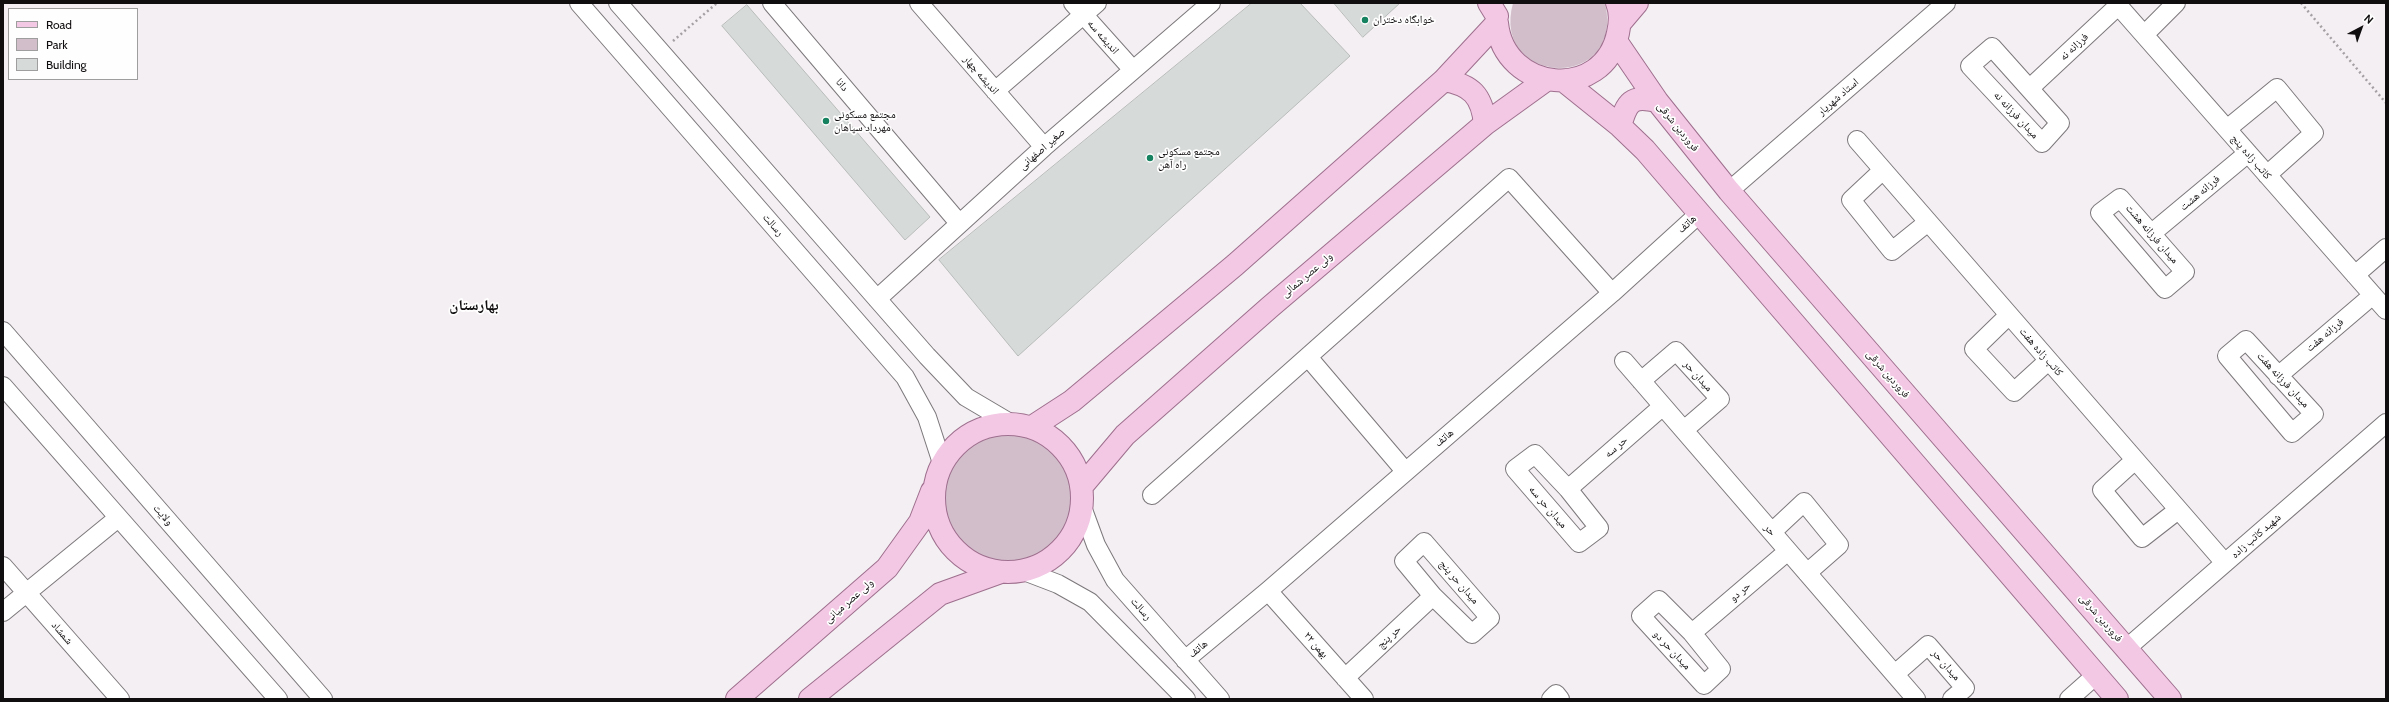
<!DOCTYPE html>
<meta charset="utf-8">
<style>
body{margin:0}
#map{position:relative;width:2389px;height:702px;overflow:hidden;background:#f4eff2;font-family:Cabin,sans-serif}
canvas{display:block}
.frame{position:absolute;inset:0;border:4px solid #100e0f;pointer-events:none}
.legend{position:absolute;left:8px;top:8px;width:130px;height:72px;box-sizing:border-box;background:#fffefe;border:1px solid #9f9e9e;margin:0;padding:5px 7px;list-style:none;font-size:12px;color:#100e0f}
.legend li{display:flex;align-items:center;gap:8px;height:20px}
.legend b{width:20px;border:1px solid #9f9e9e}
.north{position:absolute;left:2341px;top:8px;width:40px;height:40px;-webkit-text-stroke:3px #fffefe;paint-order:stroke;rotate:41deg;font-size:11px;font-weight:700;line-height:16px;text-align:center;color:#100e0f}
.north::after{content:'';display:block;margin:auto;width:14px;height:18px;background:#100e0f;clip-path:polygon(50% 0,100% 100%,50% 72%,0 100%)}
</style>
<div id="map">
<canvas width="2389" height="702"></canvas>
<div class="frame"></div>
<ul class="legend">
<li><b style="height:5px;background:#f2c8e4"></b>Road</li>
<li><b style="height:11px;background:#d2becb"></b>Park</li>
<li><b style="height:11px;background:#d6dbd9"></b>Building</li>
</ul>
<div class="north">N</div>
</div>
<script>
const g = document.querySelector('canvas').getContext('2d');
g.lineJoin = 'round';
function fillPath(path, color) {
  g.fillStyle = color;
  g.fill(path, 'evenodd');
}
function trace(path, color, width, dash) {
  g.strokeStyle = color;
  g.lineWidth = width;
  g.lineCap = dash ? 'butt' : 'round';
  g.setLineDash(dash || []);
  g.stroke(path);
}
function drawText(font, color, halo, rows, align = 'center') {
  g.font = font + ' Cabin,"Noto Naskh Arabic",sans-serif';
  g.lineWidth = 3.5;
  g.setLineDash([]);
  g.textBaseline = 'middle';
  g.strokeStyle = halo;
  g.fillStyle = color;
  for (const [text, x, y, turn = 0] of rows) {
    g.save();
    g.translate(x, y);
    g.rotate((+turn || 0) * Math.PI / 180);
    g.textAlign = isNaN(turn) ? turn : align;
    if (halo) g.strokeText(text, 0, 0);
    g.fillText(text, 0, 0);
    g.restore();
  }
}
const green = new Path2D(`
 M1513 3H1605C1626 92 1490 87 1513 3Z
 M942 498a66 66 0 1 1 132 0a66 66 0 1 1-132 0Z`);
const building = new Path2D(`
 M1252 3H1300L1350 56 1018 356 939 260Z
 M1334 3H1400L1363 37Z
 M747 5 930 217 905 240 722 26Z`);
const path = new Path2D(`
 M2301 3 2386 103
 M673 41 717 3`);
const minor = new Path2D(`
 M579 3 905 377 927 417 942 463
 M618 3 927 356 966 397 1010 423
 M772 3 959 223
 M919 3 1044 147
 M1073 3 1133 70
 M2116 3 2386 310
 M2144 35 2176 3
 M1992 47 2060 123 2042 143 1970 66Z
 M2030 88 2119 5
 M995 91 1097 3
 M2227 129 2277 88 2314 133 2267 175
 M1857 140 2225 563
 M1883 170 1851 200 1892 251 1928 222
 M1729 191 1946 3
 M2120 198 2185 272 2165 289 2100 213Z
 M2152 233 2248 153
 M2355 275 2386 248
 M877 299 1044 147 1211 3
 M2009 315 1974 349 2014 392 2048 361
 M3 331 323 699
 M2246 340 2314 414 2292 433 2227 356Z
 M1308 357 1405 471
 M1624 361 1916 699
 M2278 376 2373 295
 M1641 381 1676 351 1720 399 1684 430
 M3 386 278 699
 M1535 454 1568 489 1599 528 1579 543 1515 469Z
 M2135 460 2102 490 2142 538 2178 510
 M1568 489 1663 406
 M1152 495 1509 178 1612 293
 M1082 507 1096 545 1115 580 1220 699
 M1772 532 1804 502 1839 545 1807 573
 M1424 542 1490 618 1472 634 1433 596 1404 561Z
 M3 566 120 699
 M1024 571 1058 584 1090 602 1186 699
 M1268 591 1364 699
 M1659 600 1692 633 1721 669 1704 685 1641 616Z
 M3 612 118 518
 M1692 633 1788 551
 M2127 648 2386 423
 M1185 660 1268 591 1612 293 1700 213
 M1895 674 1928 645 1965 688 1952 699
 M1345 678 1433 596
 M1551 699 1556 694 1560 699
 M2069 699 2095 676`);
const major = new Path2D(`
 M1489 3 1497 16
 M1497 23C1504 93 1604 102 1618 33 1620 24 1621 12 1617 3
 M1620 23 1637 3
 M1616 41 1657 101 1729 191 2170 699
 M1444 80C1471 85 1482 95 1485 124
 M1564 81 1620 126 1645 150 2117 699
 M1620 126C1627 102 1631 95 1657 101
 M934 498a74 74 0 1 1 148 0a74 74 0 1 1-148 0Z
 M1032 427 1072 401 1235 265 1444 80 1497 23
 M1082 486 1125 435 1270 307 1485 124 1546 80
 M737 699 887 568 920 522 932 491
 M810 699 940 594 1001 572`);
const markers = [
 [1365,20,4,"#16825f"],
 [826,121,4,"#16825f"],
 [1150,158,4,"#16825f"]
];
const poiNames = [
 ["خوابگاه دختران",1373,20],
 ["مجتمع مسکونی",834,115],
 ["مهرداد سپاهان",834,128],
 ["مجتمع مسکونی",1158,152],
 ["راه آهن",1158,165]
];
const streetNames = [
 ["اندیشه سه",1103,37,49],
 ["فرزانه نه",2074,47,-43],
 ["اندیشه چهار",981,75,49],
 ["دانا",842,85,50],
 ["استاد شهریار",1838,97,-41],
 ["میدان فرزانه نه",2016,115,47],
 ["فروردین شرقی",1678,127,51],
 ["صغیر اصفهانی",1042,149,-41],
 ["کاتب زاده پنج",2251,157,49],
 ["فرزانه هشت",2200,193,-40],
 ["هاتف",1687,224,-42],
 ["رسالت",773,225,49],
 ["میدان فرزانه هشت",2152,234,49],
 ["ولی عصر شمالی",1307,275,-40],
 ["فرزانه هفت",2325,335,-40],
 ["کاتب زاده هفت",2041,352,49],
 ["فروردین شرقی",1888,374,49],
 ["میدان حر",1698,376,48],
 ["میدان فرزانه هفت",2283,380,47],
 ["هاتف",1444,438,-41],
 ["حر سه",1616,447,-41],
 ["میدان حر سه",1548,507,49],
 ["ولایت",163,515,49],
 ["حر",1770,530,49],
 ["شهید کاتب زاده",2256,536,-41],
 ["میدان حر پنج",1459,582,49],
 ["حر دو",1740,592,-41],
 ["ولی عصر میانی",849,601,-41],
 ["رسالت",1141,609,49],
 ["فروردین شرقی",2101,618,49],
 ["شمشاد",62,633,49],
 ["حر پنج",1389,637,-43],
 ["۲۲ بهمن",1316,645,49],
 ["هاتف",1198,649,-40],
 ["میدان حر دو",1672,650,47],
 ["میدان حر",1946,665,49]
];
const districtNames = [
 ["بهارستان",474,306]
];
fillPath(green, '#d2becb');
fillPath(building, '#d6dbd9');
trace(building, '#b7bbb9', 1);
trace(minor, '#7c787b', 20);
trace(major, '#9e6f8e', 24);
trace(path, '#a4a0a3', 2.5, [2, 3]);
trace(minor, '#fff', 18);
trace(major, '#f2c8e4', 22);
for (const [x, y, r, color] of markers) {
  const dot = new Path2D();
  dot.arc(x, y, r, 0, 2 * Math.PI);
  g.fillStyle = color;
  g.fill(dot);
  trace(dot, '#fffefe', 1.5);
}
drawText('11px', '#100e0f', '#fffefe', poiNames, 'left');
drawText('11px', '#100e0f', '#fffefe', streetNames);
drawText('bold 15px', '#100e0f', '#fffefe', districtNames);
</script>
